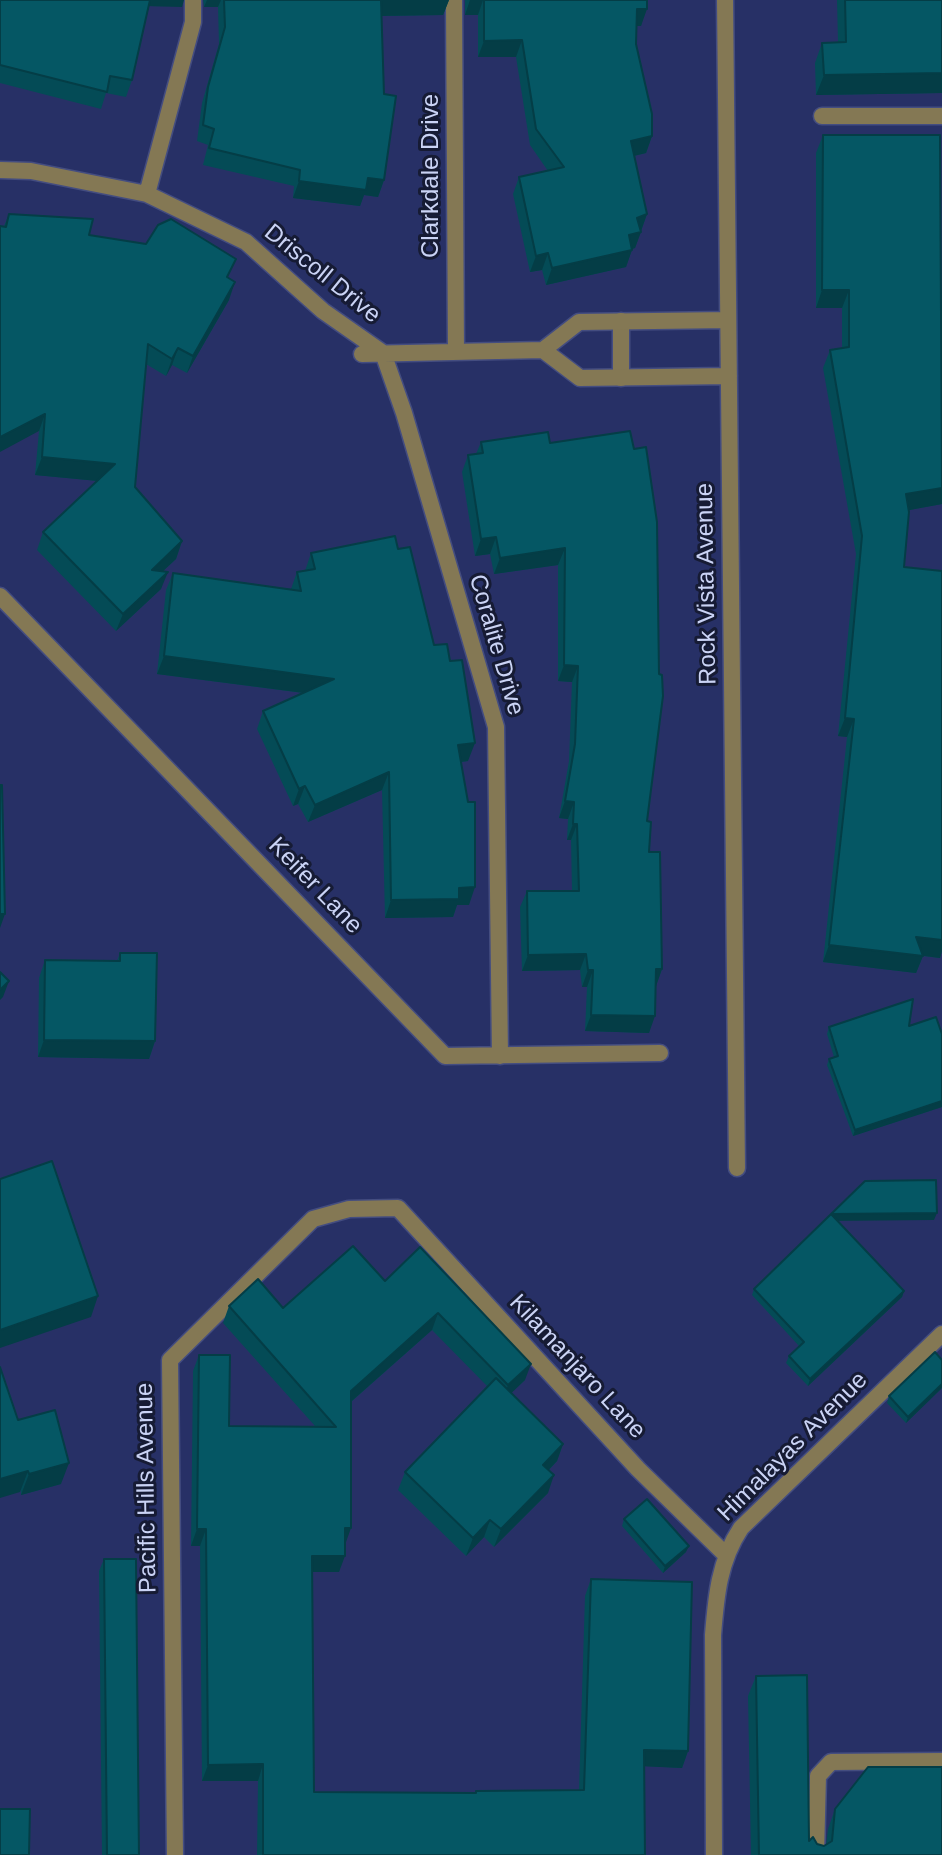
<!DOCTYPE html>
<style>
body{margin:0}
canvas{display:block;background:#273066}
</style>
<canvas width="942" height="1855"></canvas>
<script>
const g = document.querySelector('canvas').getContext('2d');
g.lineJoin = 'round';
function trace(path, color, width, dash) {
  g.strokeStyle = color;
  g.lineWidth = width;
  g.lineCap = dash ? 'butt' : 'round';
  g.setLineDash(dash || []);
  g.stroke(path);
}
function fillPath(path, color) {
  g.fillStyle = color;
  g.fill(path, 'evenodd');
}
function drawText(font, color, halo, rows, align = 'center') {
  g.font = font + ' Helvetica,sans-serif';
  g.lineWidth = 6;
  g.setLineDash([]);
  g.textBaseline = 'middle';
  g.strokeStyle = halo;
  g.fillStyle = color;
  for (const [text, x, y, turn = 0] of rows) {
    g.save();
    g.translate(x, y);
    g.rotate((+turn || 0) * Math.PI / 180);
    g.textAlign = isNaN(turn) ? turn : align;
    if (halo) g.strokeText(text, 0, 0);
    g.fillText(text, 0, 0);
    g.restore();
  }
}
const lane = new Path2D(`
 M621 321V378
 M816 1855 818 1776 831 1762 942 1761`);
const street = new Path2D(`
 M454 0 456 352
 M725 0 737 1168
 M822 116H942
 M0 170 31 171 147 194 246 242 323 311 383 353 404 413 496 727 500 1056
 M147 194 193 22V0
 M543 350 580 378 729 376
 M362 354 543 350 579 322 728 320
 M0 596 445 1056 660 1053
 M175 1855 170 1360 313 1219 349 1209 398 1208 638 1469 726 1555
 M714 1855 713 1635C716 1597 719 1561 741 1528L942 1334`);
const wall = new Path2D(`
 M0 0 182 7 149 6 132 80 126 97 106 93 101 109 0 83Z
 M203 0H449L443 15 381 16 384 180 378 197 364 195 360 206 293 198 294 186 203 165 208 145 197 141 202 103 219 44 218 7H204Z
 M465 0H647L641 26H637L636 44 652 136 646 153 634 156 647 214 635 248 632 249 626 267 546 285 542 270 530 272 513 194 519 177 548 171 530 145 516 57H478V15H465Z
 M837 0H942V93L816 95 815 63 822 43 838 42Z
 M823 135 940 304 942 314V504L909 510 904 567 942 571V951L940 958 923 956 916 973 823 962 847 737 838 736 856 554 823 368 830 350 842 348V308H816V153Z
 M9 214 89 235 229 278V300L187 373 172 365 166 376 146 364 135 487 182 541 176 559 163 571 161 589 116 631 37 550 43 532 98 481 35 475 39 431 4 226Z
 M481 442 550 443 647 821 649 852 662 969 656 986 649 1033 585 1031 587 987H582L580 970 522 971 520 907 527 891H572L571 840H567L568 819 559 818 569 761 572 682 558 681V565L494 574 490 554 475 556 462 472 468 455 476 454Z
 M398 549 434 645 468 761 461 762 469 905H457L453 917 385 918 382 790 308 822 298 804 293 806 257 729 263 711 303 693 157 674 166 590 173 573 291 589 297 572 305 571 311 553Z
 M120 953 155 1041 149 1059 38 1057 39 978 45 960 117 961Z
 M909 1026 942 1034V1107L853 1136 827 1065 829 1059 834 1057 827 1034 829 1027Z
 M865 1181 934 1220H837L904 1291 902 1297 808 1386 786 1363 789 1356 799 1346 752 1295 754 1289Z
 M420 1247 525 1380 511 1393 563 1444 557 1461 549 1470 548 1493 494 1547 484 1537 466 1556 398 1490 405 1472 487 1386 432 1330 351 1402 345 1544 339 1572H312L314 1792 475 1793 476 1791 579 1790 585 1596 591 1579 688 1751 682 1768 645 1766V1855H257L258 1781H202L200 1546H191L193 1371 199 1355 229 1426H315L223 1323 229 1306 283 1308 385 1281Z
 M942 1360V1388L906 1423 887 1403 889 1396Z
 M18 1420 61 1484 21 1495Z
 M624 1519 686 1552 663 1573 622 1526Z
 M104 1559 139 1855H102L99 1571Z
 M756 1676 809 1841 824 1846 826 1845 828 1829 835 1809 942 1855H751L748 1696Z`);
const shadedWall = new Path2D(`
 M149 0H184L182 7 146 6Z
 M207 0H221L218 7H204Z
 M381 0H449L443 15 375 16Z
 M470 0H483L478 15H465Z
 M637 9H647L641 26H632Z
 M522 40 516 57H478L484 41Z
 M942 73V93L816 95 824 75Z
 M652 136 646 153 625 158 631 141Z
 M368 178 384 180 378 197 364 195 360 206 293 198 299 181Z
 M647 214 641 231 637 218Z
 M641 232 635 248 623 252 629 235Z
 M632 250 626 267 546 285 552 268Z
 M548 253 542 270 530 272 536 256Z
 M235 282 229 300 187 373 193 356Z
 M822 290H849L842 308H816Z
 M178 348 172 365 166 376 172 359Z
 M45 414 39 431 0 452V437Z
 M42 457 115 464 109 482 35 475Z
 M942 488V504L899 512 906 494Z
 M496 537 490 554 475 556 481 539Z
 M182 541 176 559 146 587 152 570Z
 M565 548 558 565 494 574 500 558Z
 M168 572 161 589 116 631 123 614Z
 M164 656 334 679 328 696 157 674Z
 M564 665 578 666 572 682 558 681Z
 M845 718 854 719 847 737 838 736Z
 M475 743 468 761 452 763 458 745Z
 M389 772 382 790 308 822 315 805Z
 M305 786 298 804 293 806 299 789Z
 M565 801 574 802 568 819 559 818Z
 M573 824H577L571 840H567Z
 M475 887 469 905H457L453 917 385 918 391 900 459 888Z
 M0 914H5L0 928Z
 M916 937 942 940V951L940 958 910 954Z
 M829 945 923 956 916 973 823 962Z
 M586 954 580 970 522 971 528 955Z
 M656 969H662L656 986Z
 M588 970H593L587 987H582Z
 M9 981 3 997 0 1000V990Z
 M591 1015 655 1016 649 1033 585 1031Z
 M44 1040 155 1041 149 1059 38 1057Z
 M942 1101V1107L853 1136 855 1130Z
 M937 1213 934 1220 829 1221 831 1214Z
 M904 1291 902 1297 808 1386 810 1379Z
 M98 1296 91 1317 0 1348V1330Z
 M438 1313 432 1330 345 1407 351 1391Z
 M531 1364 525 1380 502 1402 508 1385Z
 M942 1384V1388L906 1423 908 1417Z
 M563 1444 557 1461 537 1482 543 1465Z
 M69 1463 61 1484 21 1495 29 1474Z
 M28 1471 20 1492 0 1498V1479Z
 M554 1475 548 1493 494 1547 501 1529Z
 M490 1520 484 1537 466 1556 473 1538Z
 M345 1528H351L345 1545Z
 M197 1529H206L200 1546H191Z
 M689 1546 686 1552 663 1573 665 1566Z
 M312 1556H345L339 1572H306Z
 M644 1750 688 1751 682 1768 638 1766Z
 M263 1764 258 1781H202L208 1765Z`);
const building = new Path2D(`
 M0 0H150L132 80 110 76 107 92 0 65Z
 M224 0H381L384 94 396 96 384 180 368 178 366 190 299 181 300 170 209 148 214 129 203 125 208 87 225 27Z
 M484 0H647V9H637L636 44 652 114V136L631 141 647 214 637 218 641 232 629 235 632 250 552 268 548 253 536 256 519 177 564 167 536 129 522 40 484 41Z
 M845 0H942V73L824 75 822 43 846 42Z
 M823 135H940L942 488 906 494 909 512 904 567 942 571V940L916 937 923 956 829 945 854 719 845 718 862 536 830 350 849 347V290H822Z
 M9 214 93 219 89 235 146 244 158 225 171 219 236 259 227 277 235 282 193 356 178 348 172 359 148 344 135 487 182 541 152 570 168 572 123 614 43 532 115 464 42 457 45 414 0 437V226L6 227Z
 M630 431 634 449 646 447 657 522 659 674 662 675 663 696 647 821 651 822 649 852H660L662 969H656L655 1016 591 1015 593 970H588L586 954 528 955 527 891H579L577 824H573L574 802 565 801 575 744 578 666 564 665 565 548 500 558 496 537 481 539 468 455 483 453 481 442 548 432 550 443Z
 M395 536 398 549 410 547 434 645 447 644 450 661 462 660 475 743 458 745 468 802H475V887L459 888V899L391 900 389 772 315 805 305 786 299 789 263 711 334 679 164 656 173 573 301 591 297 572 315 569 311 553Z
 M0 785H2L5 914H0Z
 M120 953H157L155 1041 44 1040 45 960 120 961Z
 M0 972 9 981 0 990Z
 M913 999 909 1026 936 1017 942 1034V1101L855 1130 829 1059 838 1056 829 1027Z
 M52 1161 98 1296 0 1330V1179Z
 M936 1180 937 1213 831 1214 904 1291 810 1379 789 1356 804 1342 754 1289 865 1181Z
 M353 1246 385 1281 420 1247 531 1364 508 1385 438 1313 351 1391V1528H345V1556H312L314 1792 476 1793V1791L584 1790 591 1579 692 1582 688 1751 644 1750 645 1855H263V1764L208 1765 206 1529H197L199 1355H230L229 1426 336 1427 229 1306 258 1279 283 1308Z
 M935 1352 942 1360V1384L908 1417 889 1396Z
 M0 1367 18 1420 55 1410 69 1463 29 1474 28 1471 0 1479Z
 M496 1378 563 1444 543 1465 554 1475 501 1529 490 1520 473 1538 405 1472Z
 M647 1499 689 1546 665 1566 624 1519Z
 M104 1559H136L139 1855H107Z
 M807 1675 809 1841 813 1837 817 1844 824 1846 832 1841 835 1809 868 1767H942V1855H759L756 1676Z
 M0 1809H30L29 1855H0Z`);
const streetNames = [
 ["Clarkdale Drive",431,176,-90],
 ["Driscoll Drive",322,274,39],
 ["Rock Vista Avenue",707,584,-91],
 ["Coralite Drive",496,645,74],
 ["Keifer Lane",315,886,46],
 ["Kilamanjaro Lane",577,1367,47],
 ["Himalayas Avenue",793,1447,-45],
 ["Pacific Hills Avenue",147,1488,-91]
];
trace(lane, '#444d80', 19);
trace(street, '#444d80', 19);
trace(lane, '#847854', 16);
trace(street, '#847854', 16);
fillPath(wall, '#044b56');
fillPath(shadedWall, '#043d46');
fillPath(building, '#055764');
trace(building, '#043d46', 2);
drawText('24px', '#cad3f5', '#161b34', streetNames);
</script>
